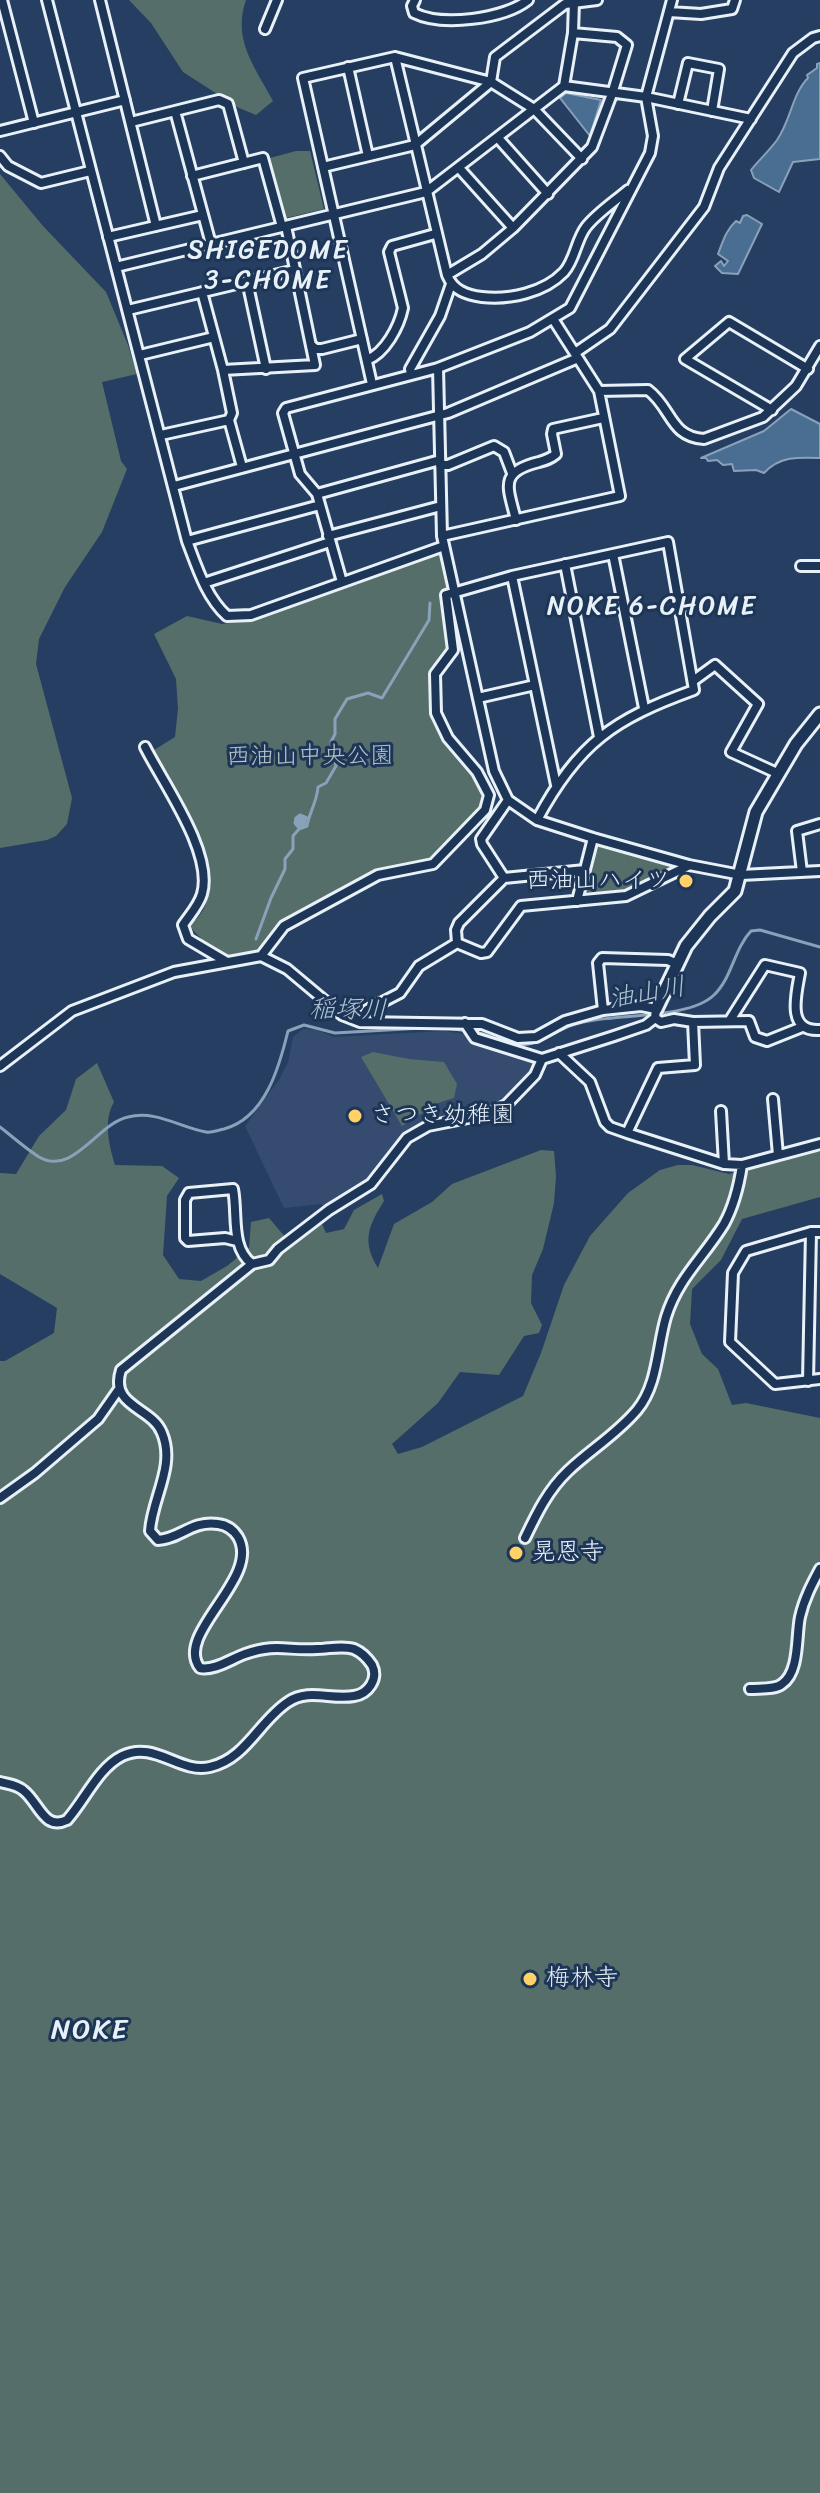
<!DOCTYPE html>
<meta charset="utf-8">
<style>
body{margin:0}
canvas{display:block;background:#263e61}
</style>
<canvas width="820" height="2493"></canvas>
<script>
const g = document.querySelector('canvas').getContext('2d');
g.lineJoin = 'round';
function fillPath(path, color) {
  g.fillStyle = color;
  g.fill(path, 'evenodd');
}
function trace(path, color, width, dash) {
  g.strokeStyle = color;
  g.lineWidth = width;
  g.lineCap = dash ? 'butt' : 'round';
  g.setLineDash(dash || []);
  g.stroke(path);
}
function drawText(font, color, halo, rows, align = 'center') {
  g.font = font + ' Sriracha,"Klee One",sans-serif';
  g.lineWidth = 6;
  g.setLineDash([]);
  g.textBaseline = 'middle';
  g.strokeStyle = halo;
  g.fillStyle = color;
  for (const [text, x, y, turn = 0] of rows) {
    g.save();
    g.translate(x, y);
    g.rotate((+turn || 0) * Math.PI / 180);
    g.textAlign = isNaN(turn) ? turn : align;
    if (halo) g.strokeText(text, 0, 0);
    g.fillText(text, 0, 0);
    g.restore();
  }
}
const built = new Path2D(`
 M303 1029 316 1030 334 1037 444 1031 466 1034 473 1042 532 1060 535 1066 532 1074 504 1103 486 1111 430 1121 405 1135 369 1181 327 1207 320 1204 284 1208 245 1126 279 1080 288 1062 293 1037Z`);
const green = new Path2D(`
 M129 0H246C232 40 255 67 273 101L256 115 239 108 183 72 151 23Z
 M296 151H310L324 209 286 218 270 158Z
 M0 174 43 226 106 292 128 345 137 374 102 382 121 461 127 469 102 532 65 587 39 639 36 664 72 798 67 824 56 836 47 840 0 848Z
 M445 551 453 591 446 595 453 650 435 674 436 713 489 795 485 810 433 864 378 875 284 926 261 956C255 957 247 960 241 960 223 959 200 940 190 926 195 920 203 913 205 906 224 862 176 788 154 750L175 737 178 709 176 679 154 634 187 616 222 624 251 620Z
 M596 844 671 865V868L624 893 582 892Z
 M373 1052 409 1059 444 1062 457 1084 454 1098 438 1103 402 1126 361 1057Z
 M97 1063 114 1102C103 1121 109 1145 115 1165L162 1166 179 1178 167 1196 163 1255 179 1279 201 1281 227 1266 249 1248 251 1222 269 1218 292 1245 322 1224 326 1233 344 1229 354 1210 382 1194 384 1201C369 1225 361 1241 378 1268L394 1224 432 1202 452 1184 541 1150 554 1151 556 1176 554 1203 543 1249 532 1275 531 1303 542 1325 539 1333 524 1336 499 1375 460 1372 438 1403 392 1444 398 1454 422 1447 523 1396 541 1353 564 1285 590 1236 628 1193 660 1170 678 1165H692L729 1174 814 1151 820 1152V1197L742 1219 721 1260 692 1289 690 1324 702 1354 718 1369 732 1405 746 1403 820 1418V2493H0V1361H5L54 1333 57 1308 0 1274V1173L16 1174 39 1136 66 1110 76 1079Z`);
const water = new Path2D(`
 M820 63V159L793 162 779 192 754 178 751 170C759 160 769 151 777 140 791 120 792 94 808 78L807 75 817 68V64Z
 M566 93 601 100 590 136 560 98Z
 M747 215 762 224 738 274 722 273 715 266 721 261 724 266 728 261 718 254C723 241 726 230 736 221L740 223 743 216Z
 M791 409 820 424V458C798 457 780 456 764 473L756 470 734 471 732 464 723 465 717 460 708 461 706 458H701L764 431Z`);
const stream = new Path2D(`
 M301 822V820L304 821 301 825 298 822 300 818 305 820 304 825 301 826 297 824V819L301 817 305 818
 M299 828 295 823 296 818 300 815 307 818
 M256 939 271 898 285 869V859L293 849V836L299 829 307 826C309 813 317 802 318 787L326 783 336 766 331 742 335 734V719L347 699 368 693 382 698 429 620 430 603
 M475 1032C490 1034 507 1046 522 1045 541 1044 554 1031 572 1025 609 1012 687 1021 714 995 732 978 734 949 751 931L760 930 820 947
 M0 1127C13 1137 25 1148 39 1157 73 1177 98 1123 128 1117 156 1110 179 1127 206 1132 212 1133 218 1130 224 1129 265 1118 279 1068 288 1031L304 1025 335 1033 439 1027 468 1031`);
const minor = new Path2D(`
 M2 0 34 123
 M47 0 187 541C197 567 206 597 227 616L251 615 444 546
 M100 0 156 226
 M415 0 412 6 414 13C442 27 504 19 528 0
 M669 12 701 14 732 9 735 0
 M265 29 277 0
 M573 33 617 37 627 45 612 94 592 147 513 228 482 254 447 275C453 290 466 295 482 297 509 300 544 293 564 272 575 260 576 240 586 227 597 213 614 202 628 190
 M395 57 447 275
 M348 67 368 156
 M564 86 573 33 574 2
 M678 104 688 63 719 69 712 111
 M175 111 211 244
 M131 122 219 100 228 104 244 163
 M0 131 125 100
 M498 138 548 194
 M0 156 8 166 41 183 90 171
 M323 167 415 145 491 82 495 57 565 4 597 0
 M459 168 513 228
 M192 176 263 158 282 227
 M108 237 203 215
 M116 267 426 192 564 86 646 97 751 119
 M247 281 266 369
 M202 292 223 370 315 365 286 226
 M128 310 295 270
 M311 345 316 349H322L362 339
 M575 353 610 329 704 207 719 168 793 53 813 38 820 36
 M140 355 214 337
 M367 360C385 353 399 327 403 308L389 252 392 246 435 234
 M438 368 442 536 494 771 508 800 537 820 593 838 689 865 741 875 820 871
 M411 374 410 369 440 316 451 284
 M372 384 303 78 395 57 491 82 534 109 582 159
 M599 391 648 390C672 408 670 437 704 439L763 417 796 386 820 346
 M772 410 685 359 729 322 808 369
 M229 420 242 467
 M161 435 229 420 232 413 223 370
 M440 465H448L494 446 504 452 512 473
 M174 486 448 413 578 358
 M317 494 440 460
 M516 520C508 487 498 472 539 462 546 460 550 459 556 454L552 434 553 429 603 418
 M328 536 441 506
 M442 536 620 496 599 391 553 319
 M187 541 320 505
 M613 554 644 708
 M565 564 599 737
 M801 566H820
 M512 576 556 785
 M342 582 317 494 300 474 283 413 286 408 438 368 530 332 570 308 650 153 653 136 646 97 672 0
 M204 583 330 542
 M693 681 715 665 758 704 731 752 779 774
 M478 698 535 685
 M145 747C163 783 214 853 202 894 199 905 189 916 183 925L188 939 227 962
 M802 872 797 831 820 824
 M504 878 482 844 481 839 508 800
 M577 901 593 838
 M457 943 456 930 459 923 504 878 585 870
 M261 956 284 926 378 875 433 864 485 810 489 795 477 772 448 738 436 713 435 674 453 650 446 595 512 576 668 542 694 690C614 719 578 743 537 820
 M603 1010 598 963 602 958 668 960 677 964
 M730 1020 765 965 800 973C796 995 786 1032 820 1030
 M360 1022 367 1010 400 993 419 966 457 943 481 953 487 952 521 906 626 896 688 866
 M465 1023 475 1038 542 1059 614 1036 646 1025 655 1018 661 1022 674 1019 693 1022 749 1021 755 1037 767 1041 802 1027
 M559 1053 590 1082 605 1122 610 1127 627 1133 724 1164 742 1165 820 1144
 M0 1066 72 1011 174 972 261 956 287 969 342 1015 360 1022 482 1024 518 1038 536 1037 565 1021 603 1010 641 1006 656 1009 655 1018
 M773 1099 778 1155
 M721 1111 724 1164
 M627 1133 658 1068 695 1065 693 1022
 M820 1232H811L746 1251 733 1273 730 1342 775 1384 820 1379
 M237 1241 225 1238 188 1241 185 1238V1200L189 1193 233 1189C238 1214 230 1247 252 1264L269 1260 278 1249 329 1210 371 1184 407 1138 428 1126 488 1114 506 1105 535 1075 542 1059
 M808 1381 811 1232
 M0 1498 35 1473 98 1419 119 1389
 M525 1538C537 1513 548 1490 568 1471 590 1450 617 1434 637 1410 658 1385 657 1347 666 1317 678 1278 704 1257 724 1224 734 1206 739 1185 742 1165
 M750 1689C760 1688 775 1690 782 1684 800 1672 796 1635 800 1617 804 1599 812 1584 820 1569
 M0 1782C8 1784 18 1785 24 1791 39 1803 44 1831 67 1820 85 1800 98 1768 122 1756 155 1740 179 1774 210 1767 246 1759 259 1721 288 1702 308 1688 331 1700 354 1696 368 1694 379 1679 372 1665 368 1659 361 1652 354 1649 342 1645 329 1649 317 1649 287 1651 277 1643 245 1654 231 1659 214 1671 200 1668 173 1634 262 1578 238 1537 233 1529 226 1525 218 1524 192 1520 180 1539 158 1540L150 1531C152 1498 176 1466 162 1433 152 1407 109 1407 121 1370L252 1264`);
const tertiary = new Path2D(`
 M656 1009 686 946 710 916 735 891 756 812 796 744 820 714`);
const markers = [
 [686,881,8,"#ffd166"],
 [355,1116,8,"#ffd166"],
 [516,1553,8,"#ffd166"],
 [530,1979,8,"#ffd166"]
];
const parkNames = [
 ["西油山中央公園",310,757]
];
const poiNames = [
 ["西油山ハイツ",670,881,"right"],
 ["さつき幼稚園",371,1116],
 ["晃恩寺",532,1553],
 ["梅林寺",546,1979]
];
const neighbourhoodNames = [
 ["SHIGEDOME",268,251],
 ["3-CHOME",268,281],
 ["NOKE 6-CHOME",652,607]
];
const waterNames = [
 ["油山川",647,994,-10],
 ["稲塚川",348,1011,1]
];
const quarterNames = [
 ["NOKE",90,2031]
];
fillPath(built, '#354b6f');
fillPath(green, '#556e6a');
fillPath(water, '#496e91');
trace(water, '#89a2ba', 2);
trace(stream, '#89a2ba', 3);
trace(minor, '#e8f1f8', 14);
trace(tertiary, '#e8f1f8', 17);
trace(minor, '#1d3557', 8);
trace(tertiary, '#1d3557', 11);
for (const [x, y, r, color] of markers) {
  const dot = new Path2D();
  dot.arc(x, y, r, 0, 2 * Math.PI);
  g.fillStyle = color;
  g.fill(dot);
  trace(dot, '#1d3557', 3);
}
drawText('24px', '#b5c3c6', '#1d3557', parkNames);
drawText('24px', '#e8f1f8', '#1d3557', poiNames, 'left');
g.letterSpacing = '2px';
drawText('26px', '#e8f1f8', '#1d3557', neighbourhoodNames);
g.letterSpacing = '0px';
drawText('italic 26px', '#b0c3d4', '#1d3557', waterNames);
g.letterSpacing = '2px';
drawText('28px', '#e8f1f8', '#1d3557', quarterNames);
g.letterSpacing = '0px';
</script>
